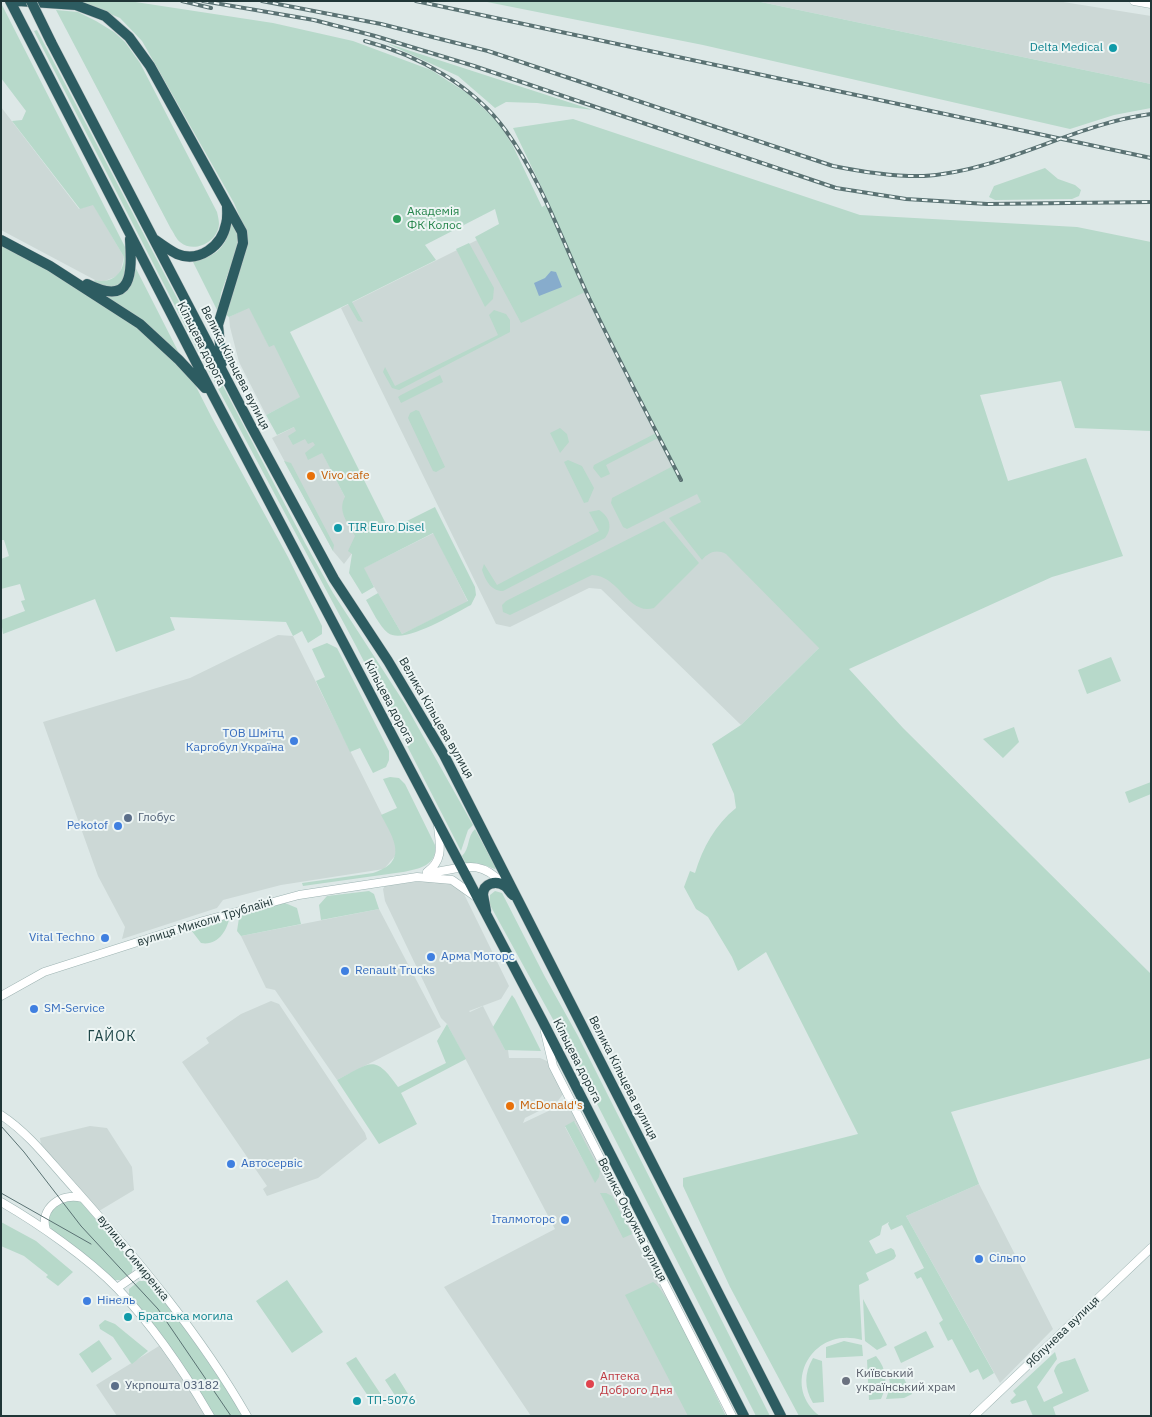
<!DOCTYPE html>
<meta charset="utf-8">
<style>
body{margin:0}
#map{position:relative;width:1152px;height:1417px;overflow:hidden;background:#dde8e7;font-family:"IBM Plex Sans",sans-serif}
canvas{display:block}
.frame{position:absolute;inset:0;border:2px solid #203637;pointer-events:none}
</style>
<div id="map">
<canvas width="1152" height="1417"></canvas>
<div class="frame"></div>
</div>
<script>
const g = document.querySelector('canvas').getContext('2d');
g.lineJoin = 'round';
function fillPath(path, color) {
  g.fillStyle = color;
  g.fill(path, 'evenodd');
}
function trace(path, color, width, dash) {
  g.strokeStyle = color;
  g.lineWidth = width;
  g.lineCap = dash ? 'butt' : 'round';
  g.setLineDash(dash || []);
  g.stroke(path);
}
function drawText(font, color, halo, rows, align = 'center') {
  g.font = font + ' "IBM Plex Sans",sans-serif';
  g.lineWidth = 4;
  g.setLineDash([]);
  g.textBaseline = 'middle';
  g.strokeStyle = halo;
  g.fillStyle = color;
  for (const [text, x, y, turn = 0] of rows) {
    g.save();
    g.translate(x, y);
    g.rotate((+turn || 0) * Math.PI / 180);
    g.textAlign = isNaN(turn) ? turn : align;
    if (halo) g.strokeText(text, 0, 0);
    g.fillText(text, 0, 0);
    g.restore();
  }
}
const built = new Path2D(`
 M756 1H1057L1151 16V84Z
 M1 107 79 209 93 204 124 257 120 273 115 277 102 282 95 280 1 230Z
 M549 204 724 544 823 644 741 725 601 589 589 588 510 627 496 624 341 308Z
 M249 307 269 346 274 344 301 397 266 415 239 362 230 327 229 317Z
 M302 423 309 427 365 536 344 564 333 551 272 438Z
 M434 533 468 602 402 634 363 568Z
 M278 635 293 636 397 845 395 856 384 869 281 885 223 900 217 908 122 939 125 927 98 876 43 722 190 678Z
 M437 879 444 880 458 887 464 894 509 986 501 999 469 1011 470 1012 483 1006 505 1050H508L509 1058H540L547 1061 551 1064 564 1093 557 1102 525 1118 523 1123 559 1106 565 1107 572 1112 634 1233 632 1234 673 1309 726 1416H531L444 1287 555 1229 447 1024 441 1018 385 901 383 889 385 886ZM574 1122H575L595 1182 565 1127Z
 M379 909 441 1027 337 1080 275 990 266 988 241 936Z
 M271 1001 279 1004 365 1133 367 1139 318 1178 267 1196 263 1189 267 1186 182 1062 209 1043 206 1038 241 1014Z
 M90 1126 107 1128 132 1167 134 1190 99 1211 41 1145 40 1138Z
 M979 1184 1053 1329 1000 1383 906 1216Z
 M159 1346 184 1381 206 1416H117L96 1385Z`);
const green = new Path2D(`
 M79 1H129L273 23 353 41 431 70 467 93 498 122 513 146 542 207 549 203 513 128 573 119 860 215 1077 227 1151 242V431L1075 428 1061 381 980 395 1008 481 1086 458 1123 556 1052 577 849 669 903 728 1151 974V1058L951 1112 979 1184 906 1216 994 1373 983 1380 978 1369 970 1373 952 1339 948 1341 939 1323 943 1320 921 1277 917 1279 914 1273 924 1268 902 1225 891 1230 888 1224 889 1222 882 1226 880 1235 869 1241 876 1254 891 1248 894 1250 896 1256 894 1259 866 1273 869 1280 859 1285 862 1340C813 1325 779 1385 820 1416H799L730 1287 683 1186V1178L858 1134 766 952 738 971 732 957 708 917 696 909 684 887 690 871 695 873C703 847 715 825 736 808L734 794 712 744 741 725 819 648 726 554C716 549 709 552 702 560L669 518 701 502 697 494 627 529 623 527 611 503 612 498 673 466 658 438 606 465 610 474 601 478 593 468 594 465 658 432 587 291 521 323 475 237 499 224 495 209 425 245 436 260 352 302 363 322 358 321 348 304 290 332 389 530 435 507 475 587 476 595 471 605C453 614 404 645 388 633 379 626 372 610 366 600L378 593 402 634 468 601 433 533 364 568 374 587 362 594 349 573 352 554 348 551 355 536C348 523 337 511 345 497L322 453 308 460 305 453 315 445 313 442 308 444 305 439 293 445 288 436 296 431 294 427 277 435 266 415 300 397 274 345 269 347 249 308 229 317 225 314 246 251V232L234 203 142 41 120 18Z
 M482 1H756L1151 84V108L1114 115 1070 129 703 45Z
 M1 3 212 418 288 557 322 626V634L308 643 302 631 293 636 286 622 170 617 175 630 116 652 95 599 3 634 1 620 25 611 21 601 25 600 20 584 1 589V559L9 556 4 540H1V244L48 268 82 291 95 280C111 284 124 274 124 257L93 205 80 209 12 121 22 120 26 111 1 78Z
 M56 10 78 12 96 21 114 32 125 42 140 63 217 212C218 216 219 221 219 224 218 242 194 254 180 242 176 239 174 233 171 229Z
 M37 30 305 543 333 593 405 704 473 825 468 830 461 851 355 644 198 351 34 31Z
 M386 43 593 110 537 103 506 102 495 108 458 76Z
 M1045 168 1058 179 1075 185 1081 190 1079 196 1072 199 995 200 989 197 994 186Z
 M231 222 238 235 237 249 221 293 218 312 192 260C215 259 228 246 231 222Z
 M469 243 494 288 493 299 485 307 456 249Z
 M494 310 506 314 510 320V332L399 390 392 388 383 372 385 367 395 386 498 335 489 315Z
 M440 375 443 382 401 403 398 397 401 395Z
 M416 410 419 411 445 467 436 472 433 471 408 418 410 413Z
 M560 428 567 434 569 442 560 453 550 433Z
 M568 460 582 466 594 488 588 502 584 503 564 462Z
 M284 461 291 463 334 545 333 551Z
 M599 510C610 517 613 528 605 538L503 591C491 591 486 581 482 570L484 564 497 585 599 531 589 512Z
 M664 521 699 563 654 608C628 616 619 575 592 575L510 615 503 612 502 605 506 601Z
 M327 643 337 648 389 751V760L386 767 373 773 360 748 350 752 316 681 325 677 312 649Z
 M1111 657 1121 681 1087 694 1078 670Z
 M1014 727 1019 742 1003 758 983 739Z
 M390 777 399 778 405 784 435 845C438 865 419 869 403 872L303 886 302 883 373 873C409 862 394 839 381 815L397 808 383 779Z
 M1151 782V794L1129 803 1125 792Z
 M475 829 496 868 495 869 477 863 466 864 462 856C470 849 467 836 475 829Z
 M369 891 374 894 379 909 321 920 319 905 327 896Z
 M495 891 502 893 545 977 578 1036 770 1416H756L566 1043 490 905V895Z
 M285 903 297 908 301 924 241 936 237 931 239 918 244 914Z
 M230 916C227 931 218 946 201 943L191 930Z
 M512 995 515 999 541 1051 505 1050 493 1027Z
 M447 1024 466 1059 401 1093 417 1124 379 1144 337 1080C371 1063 374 1053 398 1087L446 1063 437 1041Z
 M574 1121 600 1171 599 1177 595 1183 565 1126Z
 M600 1193H606L612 1196 632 1234 623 1238Z
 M72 1198 79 1200 133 1262 132 1272 122 1280H114L52 1230 48 1224C49 1209 59 1202 72 1198Z
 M1 1222 36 1241 73 1272 58 1286 46 1277 48 1275 24 1256 1 1246Z
 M287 1280 323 1332 292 1353 256 1301Z
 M139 1281H148C183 1324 214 1369 243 1416H214L200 1393 129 1297V1289Z
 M653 1282C666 1286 716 1396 726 1416H688L625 1295Z
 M863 1299 887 1345 877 1350 865 1341Z
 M105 1320 115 1324 148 1351 132 1364 130 1362 113 1337 100 1329 99 1325Z
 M926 1331 934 1347 901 1363 894 1347Z
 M99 1340 112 1359 92 1373 79 1354Z
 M844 1341 862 1345 863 1356 826 1358V1347Z
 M1055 1352 1057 1359 1037 1387 1044 1402 1063 1393 1054 1371C1058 1359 1065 1363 1075 1358L1089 1391 1053 1407 1056 1416H1033L1026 1400 1012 1404 1010 1401 1016 1395 1013 1391Z
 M876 1356C887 1369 888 1384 881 1399L869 1400 867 1360Z
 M356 1357 384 1399 374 1405 346 1363Z
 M813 1358 822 1361 824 1402 813 1403C804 1388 804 1373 813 1358Z
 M899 1369 912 1394 904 1398 886 1399 890 1387 889 1374Z
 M395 1373 408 1394 398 1400 385 1380Z`);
const water = new Path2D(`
 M551 271 556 272 562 287 539 296 534 283 545 278Z`);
const secondary = new Path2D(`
 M1134 1 1151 4
 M427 872C444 860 440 845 438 826
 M429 873C462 869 478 857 503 884
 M1 996 44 972 203 921 299 895 417 877 452 880 476 897
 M545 1032 553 1066 732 1416
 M1 1115C30 1134 51 1163 74 1188 137 1259 200 1334 247 1416
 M1 1202C39 1224 88 1258 118 1289 152 1325 185 1373 210 1416
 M46 1230C39 1208 62 1192 82 1198
 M117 1288 143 1270
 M974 1416 1151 1248`);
const highway = new Path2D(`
 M10 1 214 397 542 1020 744 1416
 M18 1 76 5 105 16 129 37 150 66 242 232 243 243 218 325 222 363
 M51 42 251 426 334 579 388 661 444 755 781 1416
 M154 239C161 244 169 250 177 254 199 263 222 246 226 224 228 218 227 211 227 205
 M1 240 50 266 140 324 179 360 205 388
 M87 284C133 307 132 273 130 239
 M486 911C485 906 484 900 483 895 483 883 496 880 505 886 508 888 510 893 513 895`);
const tram = new Path2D(`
 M1 1126 24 1152 81 1226 158 1309 231 1416
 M1 1193 91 1244`);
const rail = new Path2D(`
 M182 1 211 8
 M203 1 314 20 375 36 474 66 836 188 906 199 987 204 1151 202
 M262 1 381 24 488 51 833 166C863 172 893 177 924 176 1003 171 1073 124 1151 114
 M416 1 1151 158
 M365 41C418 55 474 86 506 131 542 181 563 243 589 298 618 359 650 419 681 480`);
const highwayBridge = new Path2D(`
 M31 1 51 42`);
const markers = [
 [1113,48,5,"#0f9aa8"],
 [397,219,5,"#2e9e5b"],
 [311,476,5,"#e8710a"],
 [338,528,5,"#0f9aa8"],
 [294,741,5,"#3f7fe0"],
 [128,818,5,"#5c6f8a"],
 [118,826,5,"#3f7fe0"],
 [105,938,5,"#3f7fe0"],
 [431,957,5,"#3f7fe0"],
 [345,971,5,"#3f7fe0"],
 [34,1009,5,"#3f7fe0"],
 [510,1106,5,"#e8710a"],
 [231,1164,5,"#3f7fe0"],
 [565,1220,5,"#3f7fe0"],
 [979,1259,5,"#3f7fe0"],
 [87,1301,5,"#3f7fe0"],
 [128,1317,5,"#0f9aa8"],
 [846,1381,5,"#6b7280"],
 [590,1384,5,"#e0444e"],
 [115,1386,5,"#5c6f8a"],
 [357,1401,5,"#0f9aa8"]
];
const cultureNames = [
 ["Delta Medical",1103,48,"right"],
 ["TIR Euro Disel",348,528],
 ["Братська могила",138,1317],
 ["ТП-5076",367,1401]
];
const leisureNames = [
 ["Академія",407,212],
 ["ФК Колос",407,226]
];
const streetNames = [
 ["Кільцева дорога",201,344,63],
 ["Велика Кільцева вулиця",235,368,63],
 ["Кільцева дорога",389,702,62],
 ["Велика Кільцева вулиця",436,718,60],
 ["вулиця Миколи Трублаїні",205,922,-17],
 ["Кільцева дорога",577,1061,63],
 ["Велика Кільцева вулиця",623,1078,63],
 ["Велика Окружна вулиця",632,1220,63],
 ["вулиця Симиренка",133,1258,51],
 ["Яблунева вулиця",1063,1332,-44]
];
const foodNames = [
 ["Vivo cafe",321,476],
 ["McDonald's",520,1106]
];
const shopNames = [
 ["ТОВ Шмітц",284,734,"right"],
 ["Каргобул Україна",284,748,"right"],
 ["Pekotof",108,826,"right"],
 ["Vital Techno",95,938,"right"],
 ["Арма Моторс",441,957],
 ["Renault Trucks",355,971],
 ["SM-Service",44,1009],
 ["Автосервіс",241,1164],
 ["Італмоторс",555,1220,"right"],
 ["Сільпо",989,1259],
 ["Нінель",97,1301]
];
const serviceNames = [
 ["Глобус",138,818],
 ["Укрпошта 03182",125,1386]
];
const worshipNames = [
 ["Київський",856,1374],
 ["український храм",856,1388]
];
const healthNames = [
 ["Аптека",600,1377],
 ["Доброго Дня",600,1391]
];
const neighbourhoodNames = [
 ["ГАЙОК",112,1037]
];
fillPath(built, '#ccd8d6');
fillPath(green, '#b7d9ca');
fillPath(water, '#87accc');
trace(secondary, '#9db3b2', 9);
trace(highway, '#bcc3c3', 11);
trace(secondary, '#fff', 8);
trace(highway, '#2d5c61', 10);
trace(tram, '#5a7273', 1);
trace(rail, '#5a7273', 4);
trace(rail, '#edf5f4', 2, [5.5]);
trace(highwayBridge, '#bcc3c3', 11, []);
trace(highwayBridge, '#2d5c61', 10);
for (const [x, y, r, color] of markers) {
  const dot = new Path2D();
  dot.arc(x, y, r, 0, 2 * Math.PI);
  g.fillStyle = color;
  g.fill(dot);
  trace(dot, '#edf5f4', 2);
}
drawText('12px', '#0d838f', '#edf5f4', cultureNames, 'left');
drawText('12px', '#27864d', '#edf5f4', leisureNames, 'left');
drawText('12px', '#203637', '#edf5f4', streetNames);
drawText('12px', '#c56008', '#edf5f4', foodNames, 'left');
drawText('12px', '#366cbe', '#edf5f4', shopNames, 'left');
drawText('12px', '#4e5e75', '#edf5f4', serviceNames, 'left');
drawText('12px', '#5b616d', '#edf5f4', worshipNames, 'left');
drawText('12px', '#be3a42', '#edf5f4', healthNames, 'left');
g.letterSpacing = '1px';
drawText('14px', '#1d4547', '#edf5f4', neighbourhoodNames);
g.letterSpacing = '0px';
</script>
